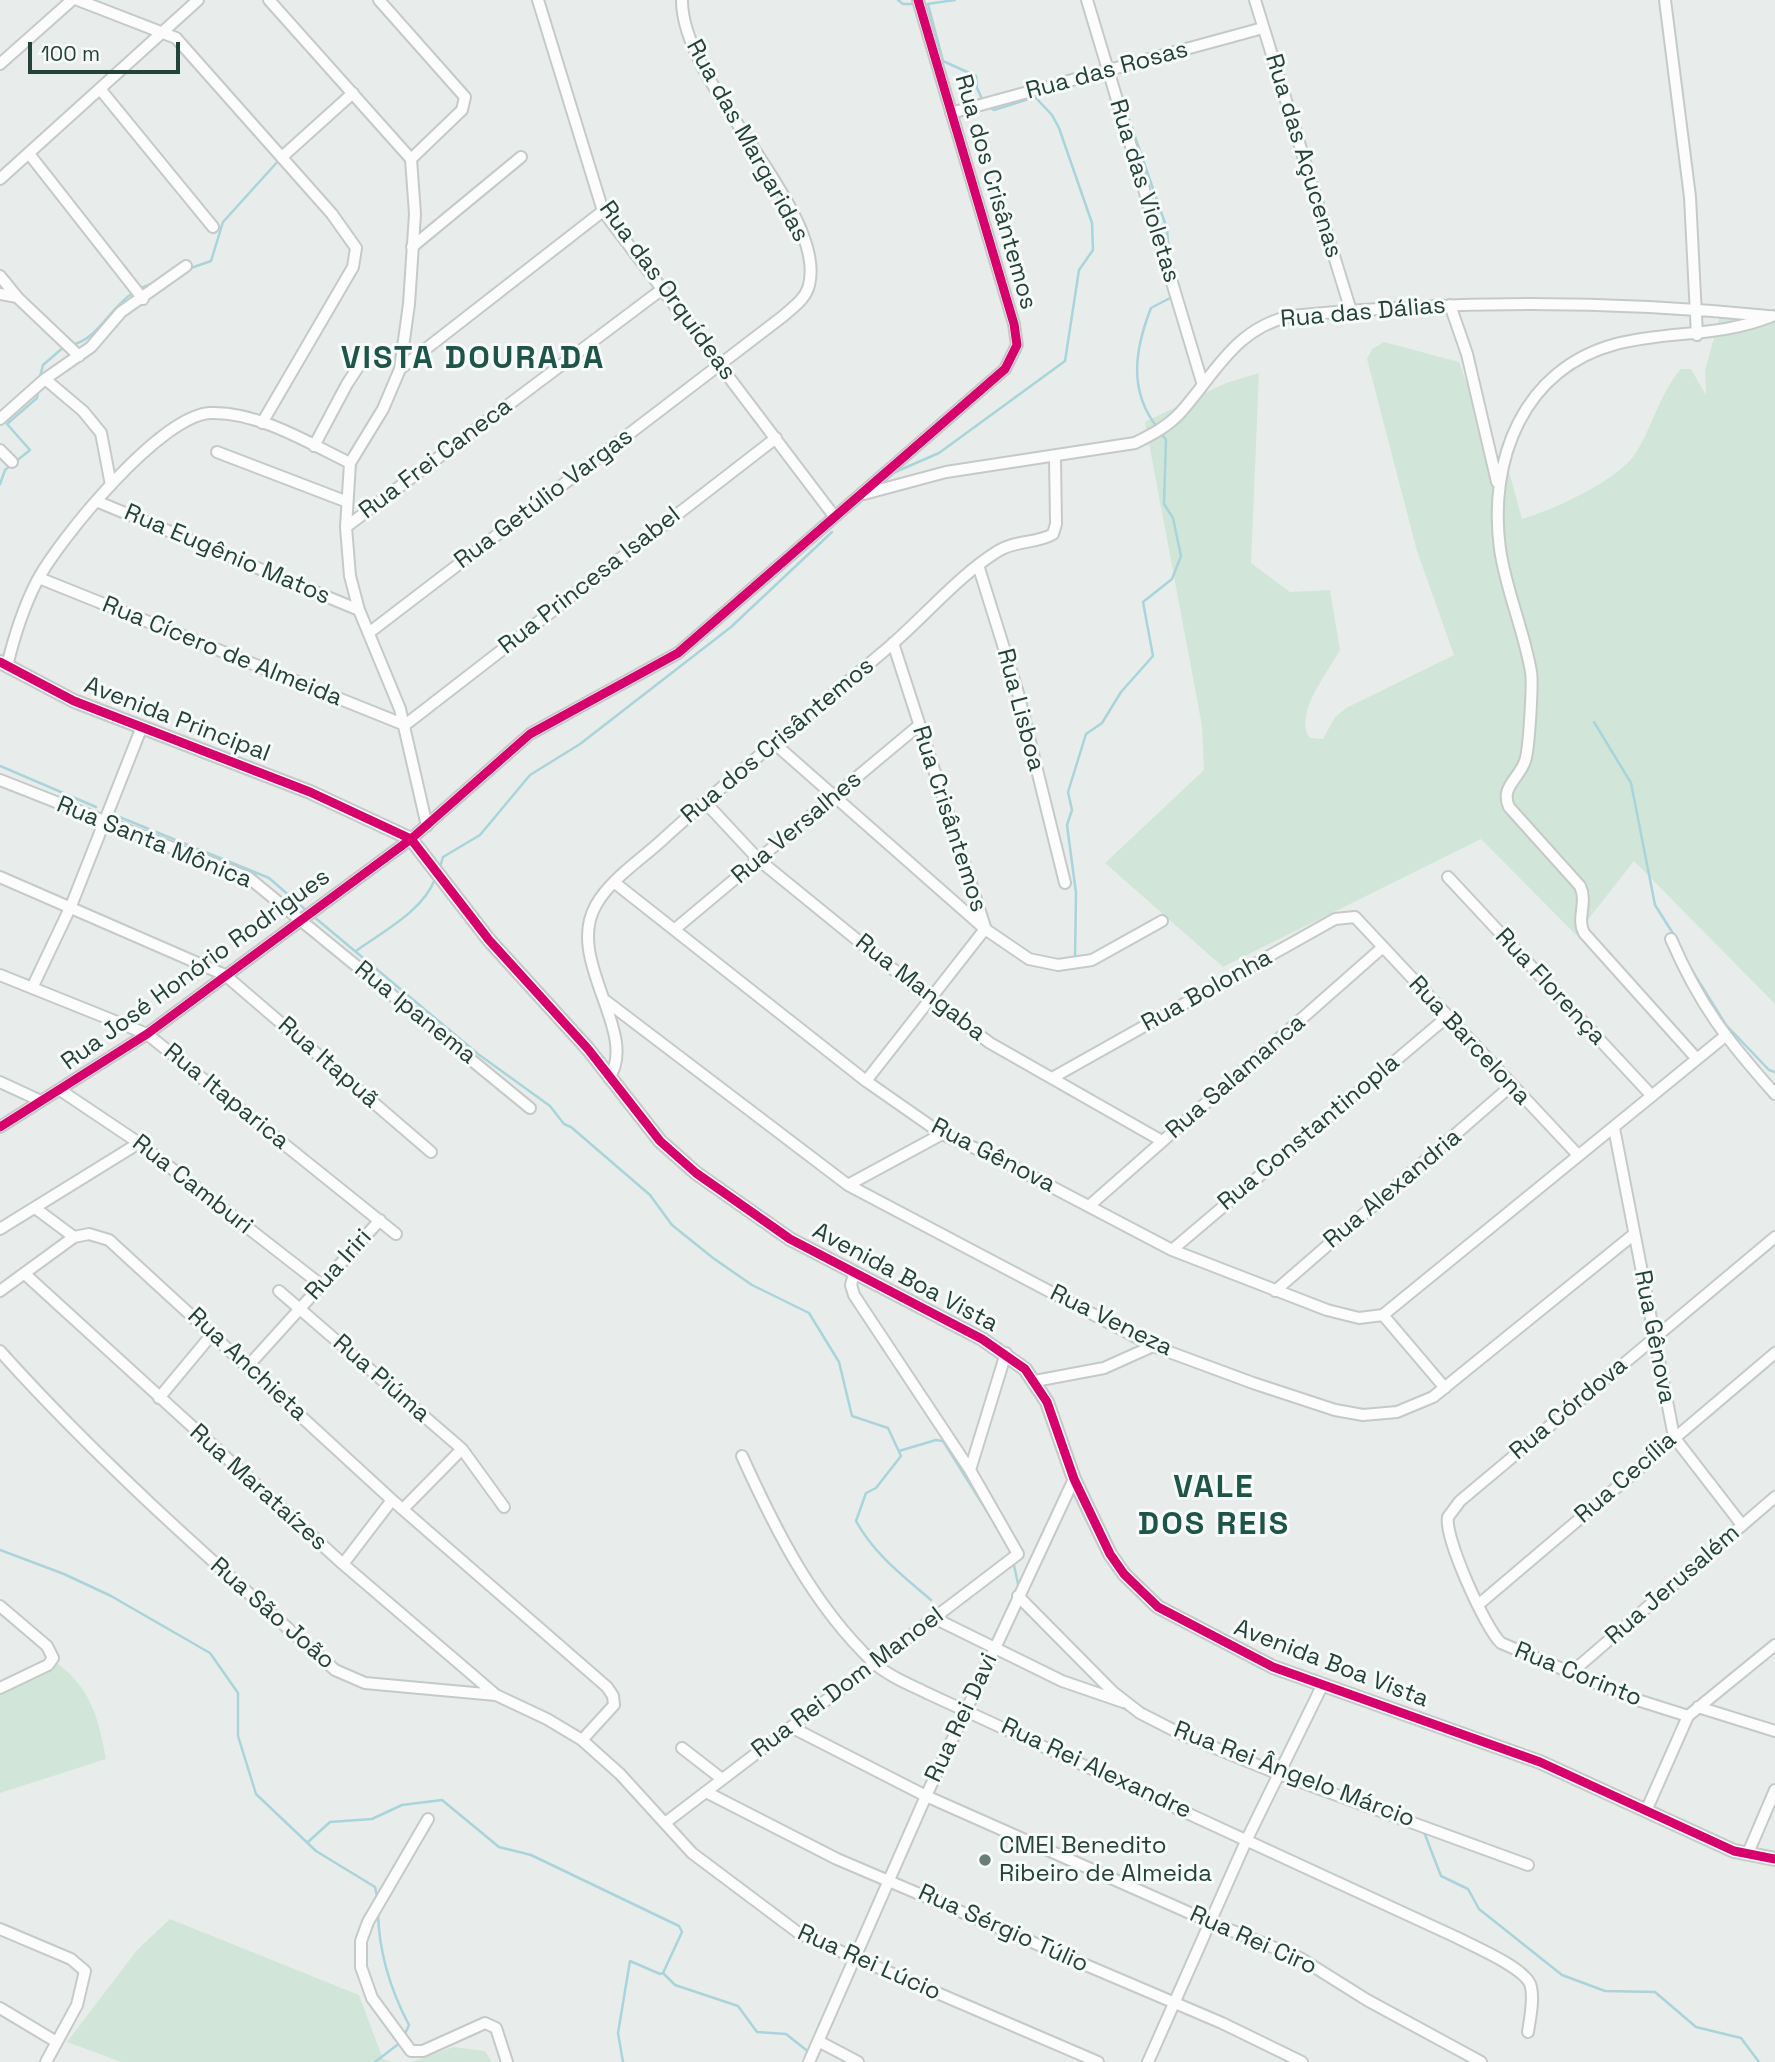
<!DOCTYPE html>
<meta charset="utf-8">
<style>
body{margin:0}
#map{position:relative;width:1775px;height:2062px;overflow:hidden;background:#e8edeb;font-family:"Space Grotesk",sans-serif}
canvas{display:block}
.scale{position:absolute;left:28px;top:42px;width:152px;height:32px;box-sizing:border-box;border:4px solid #24423a;border-top:0;padding-left:9px;font-size:21px;line-height:24px;white-space:nowrap;color:#24423a;-webkit-text-stroke:5px #f7fbf9;paint-order:stroke}
</style>
<div id="map">
<canvas width="1775" height="2062"></canvas>
<div class="scale">100 m</div>
</div>
<script>
const g = document.querySelector('canvas').getContext('2d');
g.lineJoin = 'round';
function fillPath(path, color) {
  g.fillStyle = color;
  g.fill(path, 'evenodd');
}
function trace(path, color, width, dash) {
  g.strokeStyle = color;
  g.lineWidth = width;
  g.lineCap = dash ? 'butt' : 'round';
  g.setLineDash(dash || []);
  g.stroke(path);
}
function drawText(font, color, halo, rows, align = 'center') {
  g.font = font + ' "Space Grotesk",sans-serif';
  g.lineWidth = 6;
  g.setLineDash([]);
  g.textBaseline = 'middle';
  g.strokeStyle = halo;
  g.fillStyle = color;
  for (const [text, x, y, turn = 0] of rows) {
    g.save();
    g.translate(x, y);
    g.rotate((+turn || 0) * Math.PI / 180);
    g.textAlign = isNaN(turn) ? turn : align;
    if (halo) g.strokeText(text, 0, 0);
    g.fillText(text, 0, 0);
    g.restore();
  }
}
const green = new Path2D(`
 M1722 308 1775 316V1004L1634 861 1576 935 1481 839 1223 967 1105 863 1204 770 1202 726 1145 422 1226 383 1259 373 1251 563 1290 592 1330 590 1340 650C1329 671 1293 714 1310 738L1323 739 1335 717 1346 708 1454 655 1417 551 1367 359 1372 349 1384 342 1459 362 1499 474 1509 472 1522 519C1553 510 1620 480 1637 451 1654 423 1660 393 1681 369H1691L1706 395 1705 371Z
 M50 1658C89 1684 98 1714 106 1759L0 1793V1688Z
 M170 1919 359 1995 383 2059 392 2062H121L67 2042 137 1950Z
 M453 2047 485 2051 492 2062H412Z`);
const stream = new Path2D(`
 M898 0 903 4H917
 M927 4 955 0
 M928 4 943 61 976 76 977 88 983 101
 M1124 105 1167 229 1169 255
 M188 269 211 261 223 222 280 159
 M139 289 156 282
 M71 345C98 340 109 308 134 292
 M39 381 43 365 65 346
 M1157 427C1128 390 1135 349 1151 308L1172 297
 M893 473 939 453 1065 361 1079 270 1093 250 1092 223 1059 128 1052 115 1035 97 994 110 987 106
 M0 484 5 470 30 450 7 424 37 398 38 391
 M1594 722 1631 783 1655 905 1674 935
 M0 766 96 807
 M112 814 269 878 307 911
 M440 867 443 857 480 835 530 775 580 744 731 627 832 532
 M313 916 478 1054 550 1106 564 1124 571 1127 650 1195 672 1225 713 1258 752 1285 809 1313 839 1362 852 1416 888 1428 901 1456 876 1488 866 1493 856 1521C874 1554 903 1576 931 1600
 M356 951C382 932 423 911 435 879
 M1075 958 1076 893 1067 825 1072 810 1068 792 1086 734 1102 723 1121 692 1153 656 1143 602 1172 579 1181 556 1173 518 1164 504 1166 440 1161 433
 M1693 972 1726 1025 1769 1070 1775 1072
 M899 1451 936 1440 943 1441 995 1524
 M0 1550 64 1574 111 1596 210 1653 238 1693V1736L256 1794 316 1851 375 1887 377 1896
 M1013 1561 1019 1588
 M1118 1705 1130 1712
 M1299 1787 1402 1824
 M1424 1832 1441 1876 1468 1889 1479 1909 1562 1975 1605 1991 1655 1992 1696 2027 1741 2038 1759 2062
 M308 1842 330 1822 372 1819 402 1805 442 1800 499 1847 531 1855 679 1926 682 1932 663 1973
 M378 1913C379 1952 391 1991 409 2025L404 2036
 M375 2062 401 2042
 M623 2062 618 2033 630 1961 660 1974 663 1973 675 1985 738 2006 757 2032 786 2034 810 2053`);
const minor = new Path2D(`
 M78 0 176 38 332 214 356 248 353 267 262 423
 M269 0 411 159 415 214 409 304 400 369 383 409 350 463 346 527 350 576 359 610 400 709 427 826
 M379 0 465 97 462 110 411 159
 M538 0 603 211 834 516
 M1087 0 1202 382
 M1255 0 1351 311
 M1665 0 1690 197 1697 335
 M0 64 72 0
 M100 89 213 227
 M951 113 1263 28
 M30 155 143 299
 M282 157 353 93
 M0 179 198 0
 M412 247 521 157
 M0 276 17 297
 M0 294 17 297 79 356
 M1450 305 1467 354 1497 482
 M400 369 603 211
 M45 379 83 411 101 433 111 485
 M0 419 45 379 91 347 121 312 186 266
 M314 446 347 384 368 352
 M0 450 12 462
 M217 452 345 501
 M864 494 946 472 1135 443C1151 435 1167 427 1180 413 1215 374 1235 328 1291 316 1450 300 1609 300 1768 316
 M96 501 359 610
 M346 527 661 290
 M978 565 1018 693 1065 883
 M39 578 405 725 776 438
 M370 632 782 317C792 308 806 299 809 285 828 211 681 84 682 0
 M893 643 985 927
 M7 666C14 637 23 608 37 581 60 538 160 416 210 413 257 411 309 443 350 463
 M775 744 985 929 1029 959 1058 965 1092 960 1162 921
 M0 780 249 878 530 1108
 M704 801 759 860 931 1000 990 1043 1162 1141
 M0 877 225 975 431 1152
 M1448 877 1652 1096
 M615 883 866 1081 942 1134 993 1156 1172 1250 1327 1310 1359 1318 1383 1315 1724 1037
 M675 929 918 726
 M1671 939C1700 1006 1727 1040 1775 1094
 M0 975 147 1034 396 1234
 M32 988 71 906 141 729
 M606 1001 848 1185 1153 1346 1253 1383 1335 1410 1363 1415 1397 1412 1433 1397 1633 1235
 M1697 1059 1584 933C1576 918 1588 903 1580 886L1509 807C1500 787 1519 779 1525 761 1529 751 1533 683 1531 672 1524 630 1506 591 1500 549 1488 460 1523 369 1616 344 1670 330 1717 338 1772 316
 M609 1078C640 1033 564 960 596 905 610 880 639 861 660 842 734 774 814 711 890 646 926 615 958 576 998 551 1015 540 1036 544 1053 534L1056 524 1055 457
 M1052 1078 1335 919 1355 917 1578 1155
 M866 1081 985 929
 M0 1082 41 1101
 M60 1090 139 1143 320 1284
 M0 1127 147 1034 411 839 530 734 678 653 1005 369 1017 345 1014 324 918 0
 M1614 1128 1674 1437 1742 1525
 M848 1185 942 1134
 M1089 1206 1383 947
 M35 1208 74 1237
 M0 1229 139 1143
 M1172 1250 1447 1017
 M854 1274 851 1285 854 1295 970 1470 1018 1554
 M26 1275 343 1564 496 1695
 M0 1291 74 1237 89 1234 109 1240 392 1500 607 1687 613 1696 614 1705 582 1740
 M279 1291 462 1449 504 1507
 M1275 1291 1511 1086
 M1383 1315 1445 1388
 M0 1351C103 1466 219 1567 335 1670L365 1683 496 1695 547 1719 582 1740 620 1774 692 1853 800 1934 1098 2062
 M249 1365 380 1220
 M1035 1381 1104 1368 1153 1346
 M159 1398 213 1333
 M742 1456C776 1531 813 1605 873 1662 888 1676 911 1685 929 1694L1458 1938C1475 1947 1528 1969 1531 1987 1534 2001 1530 2018 1528 2032
 M970 1470 1006 1353
 M403 1509 462 1449
 M343 1564 392 1500
 M1018 1596 1113 1692 1140 1713 1181 1734 1279 1774 1528 1865
 M1478 1605 1775 1353
 M0 1606 47 1646 53 1658 48 1665 0 1688
 M934 1618 1062 1681 1123 1702
 M1572 1672 1775 1497
 M1698 1707 1775 1731
 M1688 1716 1631 1698 1501 1643C1485 1628 1444 1537 1448 1517L1460 1501 1775 1237
 M791 1727 926 1796 1210 1922 1300 1958 1367 2000 1481 2062
 M682 1748 722 1779
 M706 1792 837 1859 1222 2023 1302 2062
 M1646 1811 1688 1716 1775 1645
 M428 1819 368 1922 361 1941V1967L372 1998 411 2051H423L485 2023 496 2028 507 2062
 M665 1823 1018 1554
 M1748 1853 1775 1790
 M0 1929 71 1959 85 1971 77 2005 46 2062
 M0 2008 55 2041
 M820 2042 858 2062
 M809 2062 926 1796 1074 1479
 M1148 2062 1247 1839 1322 1686`);
const tertiary = new Path2D(`
 M0 662 74 701 310 792 411 839 489 940 588 1049 660 1141 696 1173 790 1239 982 1339 1025 1369 1047 1402 1074 1479 1110 1554 1124 1574 1158 1607 1273 1667 1540 1762 1734 1851 1775 1859`);
const cycleway = new Path2D(`
 M0 662 74 701 310 792 411 839 489 940 588 1049 660 1141 696 1173 790 1239 982 1339 1025 1369 1047 1402 1074 1479 1110 1554 1124 1574 1158 1607 1273 1667 1540 1762 1734 1851 1775 1859
 M0 1127 147 1034 411 839 530 734 678 653 1005 369 1017 345 1014 324 918 0`);
const markers = [
 [985,1860,7,"#697e78"]
];
const streetNames = [
 ["Rua das Rosas",1107,71,-15],
 ["Rua das Margaridas",747,141,61],
 ["Rua das Açucenas",1303,156,73],
 ["Rua das Violetas",1144,191,73],
 ["Rua dos Crisântemos",995,192,74],
 ["Rua das Orquídeas",667,291,54],
 ["Rua das Dálias",1363,313,-5],
 ["Rua Frei Caneca",436,459,-37],
 ["Rua Getúlio Vargas",544,499,-37],
 ["Rua Eugênio Matos",227,555,23],
 ["Rua Princesa Isabel",590,581,-38],
 ["Rua Cícero de Almeida",222,652,22],
 ["Rua Lisboa",1020,710,75],
 ["Avenida Principal",177,720,21],
 ["Rua dos Crisântemos",778,741,-40],
 ["Rua Crisântemos",949,819,72],
 ["Rua Versalhes",797,828,-40],
 ["Rua Santa Mônica",154,843,22],
 ["Rua José Honório Rodrigues",196,970,-36],
 ["Rua Florença",1550,987,47],
 ["Rua Mangaba",920,988,38],
 ["Rua Bolonha",1207,991,-29],
 ["Rua Ipanema",415,1013,39],
 ["Rua Barcelona",1469,1041,47],
 ["Rua Itapuã",328,1063,41],
 ["Rua Salamanca",1236,1077,-41],
 ["Rua Itaparica",226,1097,39],
 ["Rua Constantinopla",1309,1133,-40],
 ["Rua Gênova",993,1156,27],
 ["Rua Camburi",192,1185,38],
 ["Rua Alexandria",1393,1189,-40],
 ["Rua Iriri",339,1265,-48],
 ["Avenida Boa Vista",905,1278,28],
 ["Rua Veneza",1111,1321,26],
 ["Rua Gênova",1654,1337,79],
 ["Rua Anchieta",247,1365,43],
 ["Rua Piúma",381,1379,41],
 ["Rua Córdova",1569,1409,-40],
 ["Rua Cecília",1626,1478,-41],
 ["Rua Marataízes",258,1488,42],
 ["Rua Jerusalém",1673,1585,-41],
 ["Rua São João",272,1614,41],
 ["Avenida Boa Vista",1331,1664,21],
 ["Rua Corinto",1578,1675,22],
 ["Rua Rei Dom Manoel",848,1683,-37],
 ["Rua Rei Davi",962,1718,-65],
 ["Rua Rei Alexandre",1096,1769,25],
 ["Rua Rei Ângelo Márcio",1294,1775,21],
 ["Rua Sérgio Túlio",1003,1929,24],
 ["Rua Rei Ciro",1253,1941,24],
 ["Rua Rei Lúcio",869,1963,24]
];
const poiNames = [
 ["CMEI Benedito",999,1846],
 ["Ribeiro de Almeida",999,1874]
];
const districtNames = [
 ["VISTA DOURADA",473,359],
 ["VALE",1214,1488],
 ["DOS REIS",1214,1525]
];
fillPath(green, '#d1e6d8');
trace(stream, '#a9d4db', 2.5);
trace(minor, '#c5cac8', 14);
trace(tertiary, '#c5cac8', 16);
trace(minor, '#fcfcfc', 10);
trace(tertiary, '#fcfcfc', 12);
trace(cycleway, '#d6006c', 9);
for (const [x, y, r, color] of markers) {
  const dot = new Path2D();
  dot.arc(x, y, r, 0, 2 * Math.PI);
  g.fillStyle = color;
  g.fill(dot);
  trace(dot, '#f7fbf9', 2.5);
}
drawText('24px', '#24423a', '#f7fbf9', streetNames);
drawText('24px', '#24423a', '#f7fbf9', poiNames, 'left');
g.letterSpacing = '2px';
drawText('bold 32px', '#1f5548', '#f7fbf9', districtNames);
g.letterSpacing = '0px';
</script>
